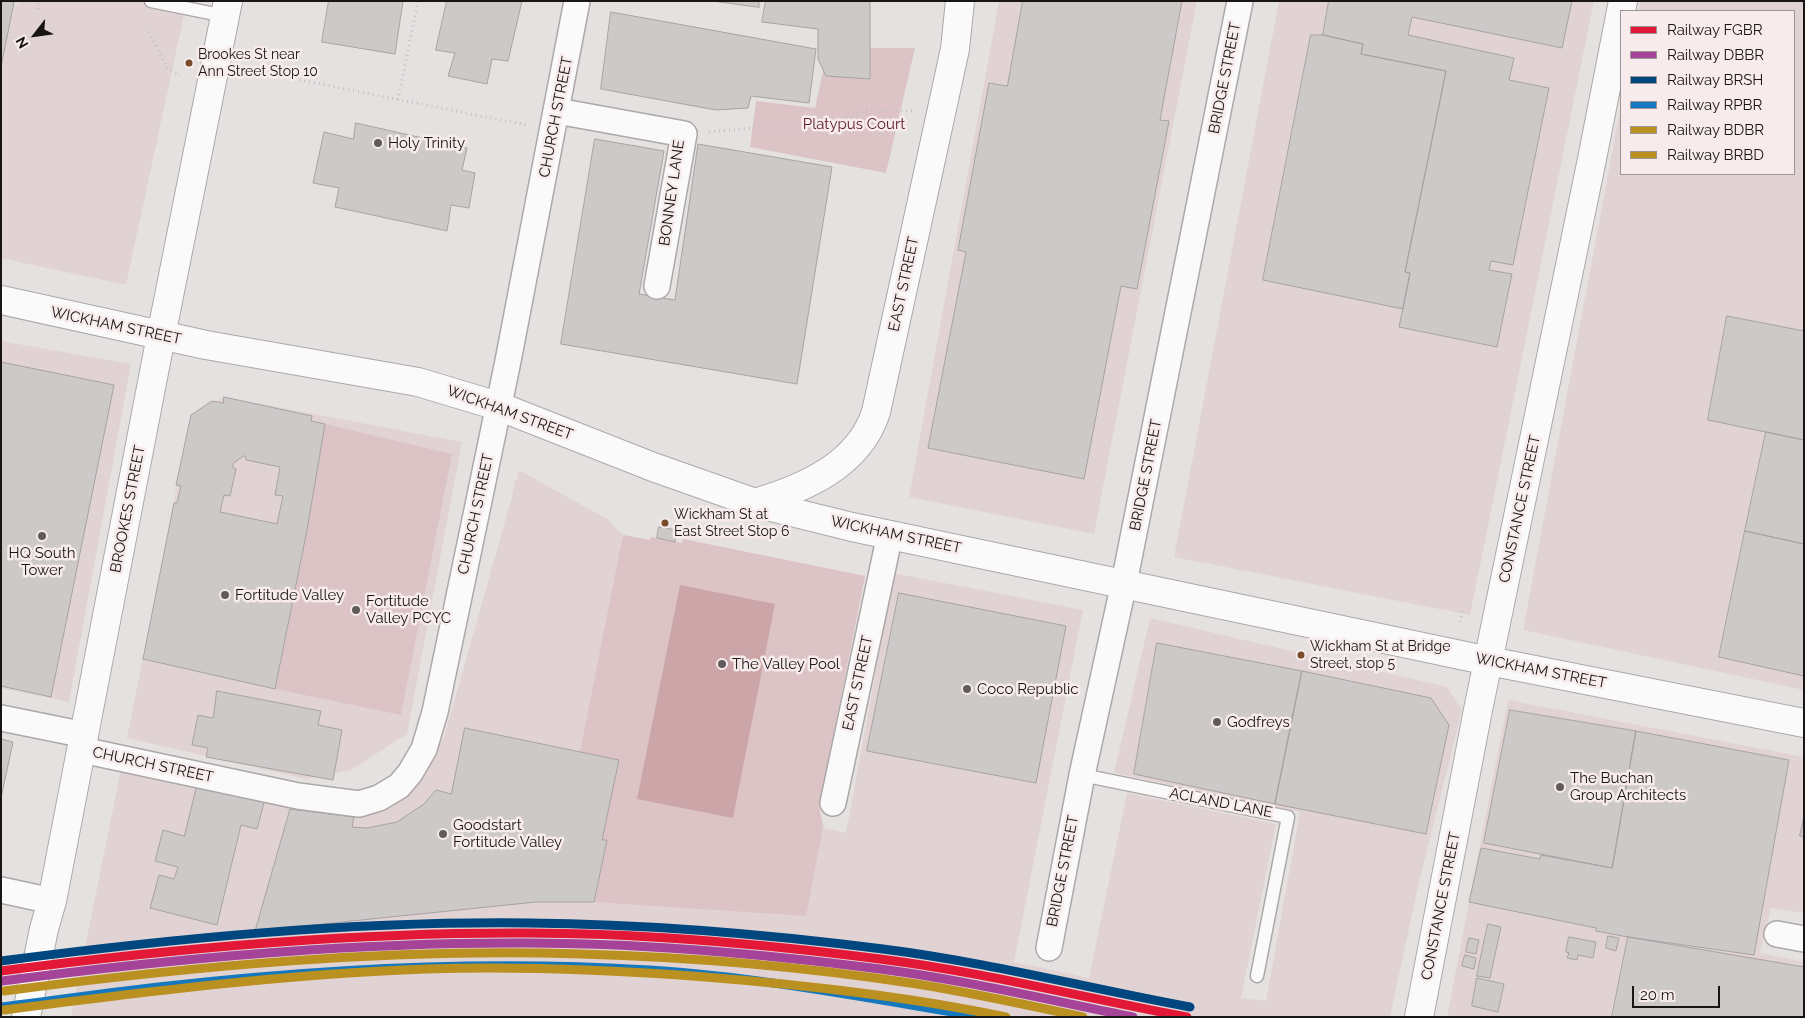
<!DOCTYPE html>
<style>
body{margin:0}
#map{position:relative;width:1805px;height:1018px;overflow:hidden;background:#e6e1e1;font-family:Raleway,sans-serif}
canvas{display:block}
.frame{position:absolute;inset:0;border:2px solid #191515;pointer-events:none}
.legend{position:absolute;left:1620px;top:10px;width:175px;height:165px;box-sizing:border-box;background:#f7ebec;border:1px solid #9e9596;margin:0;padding:6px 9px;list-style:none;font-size:15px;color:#191515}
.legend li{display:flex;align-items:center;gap:10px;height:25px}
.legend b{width:25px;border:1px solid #9e9596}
.north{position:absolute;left:10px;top:10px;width:50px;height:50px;-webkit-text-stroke:4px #f7ebec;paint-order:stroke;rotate:240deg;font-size:14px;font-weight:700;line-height:20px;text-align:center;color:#191515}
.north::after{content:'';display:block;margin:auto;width:18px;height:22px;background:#191515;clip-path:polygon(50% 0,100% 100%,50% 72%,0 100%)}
.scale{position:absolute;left:1632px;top:986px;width:88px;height:22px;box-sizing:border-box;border:2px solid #191515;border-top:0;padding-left:6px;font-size:15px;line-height:18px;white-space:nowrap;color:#191515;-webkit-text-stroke:4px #f7ebec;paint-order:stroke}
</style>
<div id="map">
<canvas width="1805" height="1018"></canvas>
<div class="frame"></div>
<ul class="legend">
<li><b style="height:6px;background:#e31837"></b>Railway FGBR</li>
<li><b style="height:6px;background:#a54399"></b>Railway DBBR</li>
<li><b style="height:6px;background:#00467f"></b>Railway BRSH</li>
<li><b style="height:6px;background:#1578be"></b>Railway RPBR</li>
<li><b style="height:6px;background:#ba9020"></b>Railway BDBR</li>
<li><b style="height:6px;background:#ba9020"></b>Railway BRBD</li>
</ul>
<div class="north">N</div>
<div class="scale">20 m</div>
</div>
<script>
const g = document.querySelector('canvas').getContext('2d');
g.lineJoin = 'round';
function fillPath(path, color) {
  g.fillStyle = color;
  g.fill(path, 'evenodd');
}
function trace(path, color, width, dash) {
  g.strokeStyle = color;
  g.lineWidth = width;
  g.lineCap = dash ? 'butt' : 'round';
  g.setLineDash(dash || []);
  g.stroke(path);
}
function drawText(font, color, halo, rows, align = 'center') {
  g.font = font + ' Raleway,sans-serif';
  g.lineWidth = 5;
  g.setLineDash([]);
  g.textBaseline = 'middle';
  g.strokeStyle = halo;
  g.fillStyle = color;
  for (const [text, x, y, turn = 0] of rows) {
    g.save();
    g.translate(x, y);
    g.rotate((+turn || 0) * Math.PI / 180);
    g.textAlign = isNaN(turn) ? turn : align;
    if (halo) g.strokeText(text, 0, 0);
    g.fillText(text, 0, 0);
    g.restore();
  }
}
const built = new Path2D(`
 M10 1H187L126 285 1 258V3L22 6Z
 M999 1H1197L1094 534 909 497Z
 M1279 1H1594L1470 615 1174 557Z
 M1640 1H1804V690L1523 630 1621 105V174H1794V11H1639Z
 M1 341 131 364 69 702 1 688Z
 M224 397 462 442 407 734 351 770 306 779 127 738 191 415Z
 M519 470 607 519 623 535 650 540 651 537 682 543 683 539 865 576 819 806 824 828 846 833 894 573 1083 610 1014 962 1089 978 1127 793 1276 824 1241 998 1266 1001 1300 812 1114 773 1150 618 1447 687 1462 710 1417 891 1390 1017H71L121 769 332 811 421 778 444 737 512 497 515 480H517Z
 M1508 700 1804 757V913L1771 908 1760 953 1804 962V1017H1447Z`);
const green = new Path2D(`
 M828 48H915L886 173 750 147 756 101 815 108Z
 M325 424 452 454 401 715 275 689 307 530Z
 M623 535 650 540 651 537 682 543 683 539 865 576 819 806 823 828 806 916 594 902 607 841 602 840 618 760 580 752Z`);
const water = new Path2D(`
 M680 585 775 604 733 818 637 799Z`);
const building = new Path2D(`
 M1 1 14 2 1 67Z
 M329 1H403L395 54 322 42Z
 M447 1H522L508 61 492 59 487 84 448 76 455 53 436 50Z
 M713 1H759V7Z
 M766 1H870V79L826 76 818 59V29L762 22Z
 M1023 1H1182L1160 120 1169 121 1137 289 1121 286 1084 479 928 448 966 252 958 250 989 83 1007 86Z
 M1329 1H1572L1562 48 1412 17 1408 35 1514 58 1509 80 1549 88 1513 265 1491 261 1489 270 1512 274 1497 347 1399 327 1410 273 1405 272 1446 71 1361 54 1363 44 1323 35Z
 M611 12 816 49 809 103 751 96 748 108 716 110 601 89Z
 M1311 35H1323L1363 44 1361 54 1446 71 1405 272 1410 273 1403 309 1263 280Z
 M356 123 467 148 462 170 475 173 469 208 451 205 447 231 335 207 339 188 313 183 324 132 353 139Z
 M595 139 664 151 639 294 675 300 698 144 832 167 797 384 561 344Z
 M1727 316 1804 331V440L1708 420Z
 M1 362 114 385 51 697 1 686Z
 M224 397 312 416 311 421 325 424 307 530 275 689 143 659 174 503H177L181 486 176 485 191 415 212 401 223 403ZM244 456 246 457V460L280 467 275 495 283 496 277 524 220 512 224 495 230 496 236 469 233 468V464Z
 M1766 432 1804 440V544L1745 531Z
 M659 527 677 530 675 542 657 538Z
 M1745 531 1804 544V676L1719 657Z
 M899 593 1066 626 1036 783 867 751Z
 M1157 643 1302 671 1275 804 1134 774Z
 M1302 671 1431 698 1449 725 1426 834 1275 804Z
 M217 691 321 711 318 725 342 730 333 780 206 757 208 748 192 745 198 715 213 718Z
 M1510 710 1636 731 1612 868 1484 843Z
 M465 728 619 760 602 840H607L594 902H536L255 931 290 809 354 817 352 827 367 828 397 822 424 804 436 790 451 794Z
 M1636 731 1789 760 1754 955 1628 937 1596 931V928L1469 902 1481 848 1540 859 1541 855 1612 868Z
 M1 739 13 742 1 798Z
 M198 782 265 799 257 829 241 825 217 925 150 908 159 875 174 879 178 867 155 861 163 830 184 836Z
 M1804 817V837L1800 836Z
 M1488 924 1501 927 1490 978 1477 976Z
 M1608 936 1619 938 1616 951 1606 948Z
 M1569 937 1596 942 1593 958 1578 955 1577 960 1567 958 1569 953 1566 952Z
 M1628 937 1804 967V1017H1612Z
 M1469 938 1479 940 1476 954 1466 952Z
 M1465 955 1476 958 1474 969 1462 966Z
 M1477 978 1504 984 1498 1012 1472 1006Z`);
const path = new Path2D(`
 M38 9 39 1
 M149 32 167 68 180 76
 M255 71 526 125
 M398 100 418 1
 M709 132 753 128H814L870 110 912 111
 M1460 622 1462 611`);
const service = new Path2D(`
 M151 1 225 16
 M1082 775 1288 817 1257 976`);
const minor = new Path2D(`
 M557 111 684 134 657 286
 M1 718 85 735
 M82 750 298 796 359 804 379 798 399 786 410 773 424 749 435 712 508 361 577 1
 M833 803 890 534
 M1 890 52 901
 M1777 934 1804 939
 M1049 948 1082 775 1124 583 1240 1`);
const tertiary = new Path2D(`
 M1419 1017 1478 710 1592 159 1623 1`);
const secondary = new Path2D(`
 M755 503C805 488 859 465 876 412L955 49 960 1
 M26 1017 44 929 52 901 161 336 228 1`);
const primary = new Path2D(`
 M1 300 206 345 418 382 498 406 653 467 755 503 852 527 1489 661 1804 723`);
const rail1 = new Path2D(`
 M1 971C176 948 351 932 527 933 645 933 763 944 880 959 983 972 1084 998 1187 1017`);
const rail2 = new Path2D(`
 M2 981C176 958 351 942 527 943 645 943 763 954 880 969 965 980 1049 1000 1133 1017`);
const rail3 = new Path2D(`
 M1 961C176 938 352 921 529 923 647 924 765 934 883 949 986 962 1087 988 1190 1007`);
const rail4 = new Path2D(`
 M1 1007C57 1000 113 992 168 986 328 968 489 960 649 970 761 977 872 999 982 1017`);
const rail5 = new Path2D(`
 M4 991C195 966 388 948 580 954 693 957 806 967 917 984 973 993 1028 1005 1083 1017`);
const rail6 = new Path2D(`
 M4 1010C144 992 285 974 427 969 520 966 612 970 705 977 806 985 907 996 1006 1017`);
const markers = [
 [189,63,4.5,"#7a4b2a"],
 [378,143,5,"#615c5c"],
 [665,523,4.5,"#7a4b2a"],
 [42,536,5,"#615c5c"],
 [225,595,5,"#615c5c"],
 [356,610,5,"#615c5c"],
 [1301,655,4.5,"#7a4b2a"],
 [722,664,5,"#615c5c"],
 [967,689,5,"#615c5c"],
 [1217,722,5,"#615c5c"],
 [1560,787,5,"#615c5c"],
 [443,834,5,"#615c5c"]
];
const busNames = [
 ["Brookes St near",198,55],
 ["Ann Street Stop 10",198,72],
 ["Wickham St at",674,515],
 ["East Street Stop 6",674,532],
 ["Wickham St at Bridge",1310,647],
 ["Street, stop 5",1310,664]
];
const streetNames = [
 ["BRIDGE STREET",1225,78,-79],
 ["CHURCH STREET",556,117,-79],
 ["BONNEY LANE",672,193,-82],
 ["EAST STREET",904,284,-78],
 ["WICKHAM STREET",116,326,12],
 ["WICKHAM STREET",510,413,20],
 ["BRIDGE STREET",1146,475,-79],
 ["BROOKES STREET",128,509,-79],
 ["CONSTANCE STREET",1520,509,-78],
 ["CHURCH STREET",476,514,-78],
 ["WICKHAM STREET",896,535,12],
 ["WICKHAM STREET",1541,671,11],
 ["EAST STREET",858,683,-78],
 ["CHURCH STREET",153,765,12],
 ["ACLAND LANE",1221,803,11],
 ["BRIDGE STREET",1063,871,-79],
 ["CONSTANCE STREET",1441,906,-79]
];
const parkNames = [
 ["Platypus Court",854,124]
];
const poiNames = [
 ["Holy Trinity",388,143],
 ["HQ South",42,553,"center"],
 ["Tower",42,570,"center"],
 ["Fortitude Valley",235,595],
 ["Fortitude",366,601],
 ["Valley PCYC",366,618],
 ["The Valley Pool",732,664],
 ["Coco Republic",977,689],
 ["Godfreys",1227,722],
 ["The Buchan",1570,778],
 ["Group Architects",1570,795],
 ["Goodstart",453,825],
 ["Fortitude Valley",453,842]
];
fillPath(built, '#e1d3d4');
fillPath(green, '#dcc4c6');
fillPath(water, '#cba5a8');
fillPath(building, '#cdc9c9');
trace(building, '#a7a3a3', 1);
trace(service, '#ada8a8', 15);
trace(minor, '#ada8a8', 28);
trace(tertiary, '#ada8a8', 30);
trace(secondary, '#ada8a8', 30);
trace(primary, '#ada8a8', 30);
trace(path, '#c4c1c1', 3, [1, 4]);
trace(service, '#fbfafa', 12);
trace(minor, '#fbfafa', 25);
trace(tertiary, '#fbfafa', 28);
trace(secondary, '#fbfafa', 28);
trace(primary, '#fbfafa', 28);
trace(rail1, '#e31837', 9);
trace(rail2, '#a54399', 9);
trace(rail3, '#00467f', 9);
trace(rail4, '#1578be', 9);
trace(rail5, '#ba9020', 9);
trace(rail6, '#ba9020', 9);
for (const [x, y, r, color] of markers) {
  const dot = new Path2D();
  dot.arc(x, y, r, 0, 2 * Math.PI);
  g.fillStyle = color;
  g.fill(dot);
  trace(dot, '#f7ebec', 2);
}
drawText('14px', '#191515', '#f7ebec', busNames, 'left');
drawText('15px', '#191515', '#f7ebec', streetNames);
drawText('15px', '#5a1b27', '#f7ebec', parkNames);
drawText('15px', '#191515', '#f7ebec', poiNames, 'left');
</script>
